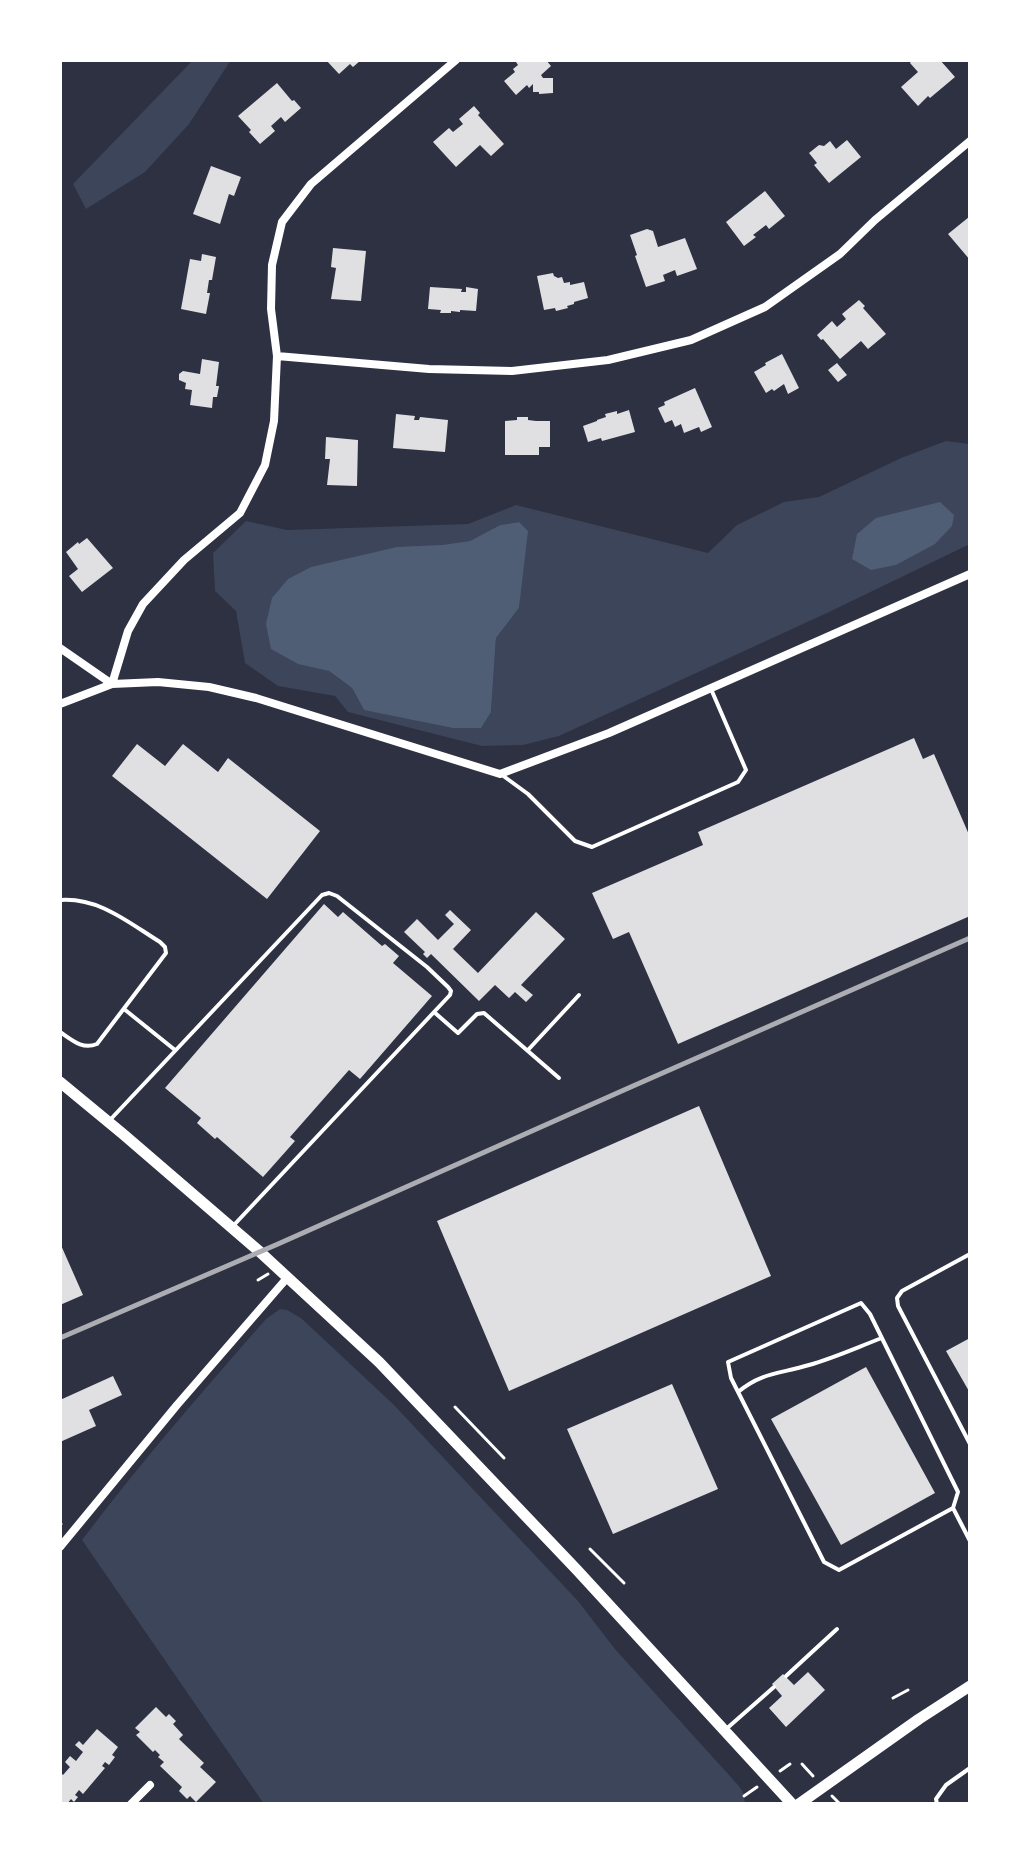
<!DOCTYPE html>
<style>
body{margin:0}
#map{position:relative;width:1030px;height:1864px;overflow:hidden;background:#2d3142;font-family:"Titillium Web",sans-serif}
canvas{display:block}
.frame{position:absolute;inset:0;border:62px solid #fff;pointer-events:none}
</style>
<div id="map">
<canvas width="1030" height="1864"></canvas>
<div class="frame"></div>
</div>
<script>
const g = document.querySelector('canvas').getContext('2d');
g.lineJoin = 'round';
function fillPath(path, color) {
  g.fillStyle = color;
  g.fill(path, 'evenodd');
}
function trace(path, color, width, dash) {
  g.strokeStyle = color;
  g.lineWidth = width;
  g.lineCap = dash ? 'butt' : 'round';
  g.setLineDash(dash || []);
  g.stroke(path);
}
const green = new Path2D(`
 M193 60H231L189 124 145 172 86 209 73 184Z
 M946 441 970 444V544L827 613 559 736 523 745 482 746 348 712 335 696 278 686 245 663 236 611 215 591 213 553 246 521 287 530 468 524 516 505 708 553 737 525 784 502 819 497 901 458ZM519 522 521 580 519 608 496 638 491 712 364 710 352 688 329 671 441 545 471 541 500 525Z
 M280 1309 287 1310 301 1318 393 1404 578 1601 615 1649 738 1785 743 1792 745 1804H264L82 1540C140 1463 202 1392 266 1319Z`);
const water = new Path2D(`
 M940 502 954 515 952 526 935 544 896 565 871 570 852 559 857 534 876 518Z
 M519 522 528 531 519 608 496 638 491 712 481 728H453L364 710 352 688 329 671 298 664 271 649 266 624 272 598 288 579 311 567 397 547 441 545 470 541 500 525Z`);
const building = new Path2D(`
 M326 60H361L353 67 350 64 339 74Z
 M519 60H546L551 66 541 75 543 78H553V93L539 94V92H533V84L529 88 527 85 516 95 504 81 515 72 513 69 518 65 516 62Z
 M912 60H928L930 62 933 60H940L955 77 930 98 928 96 918 106 901 87 918 72 910 63Z
 M277 83 292 101 294 100 301 108 285 122 281 117 271 126 275 131 260 144 249 132 251 130 238 116Z
 M474 106 480 113 478 115 504 144 491 156 480 145 456 167 433 142 449 128 453 132 463 124 459 119Z
 M847 140 861 157 829 183 814 165 817 163 809 153 819 145 824 146 830 141 836 149Z
 M211 166 241 177 234 196 229 194 220 224 193 214Z
 M765 191 785 216 769 229 766 225 753 235 756 237 744 246 726 222Z
 M969 217 970 218V260L948 234Z
 M647 229 653 231 658 247 685 238 697 269 677 276 675 270 663 275 665 281 646 287 635 256 637 255 630 235Z
 M333 248 366 251 361 301 331 299 336 268 331 267Z
 M202 254 216 257 212 280H209L207 293H210L206 314 181 309 190 259 201 261Z
 M553 273 554 276 558 278 562 277 564 283 570 282V285L584 282 588 298 574 302V304L567 306 568 308 556 311 555 308 544 310 537 276Z
 M430 287 462 289 461 292H466V287L478 289 476 311 460 310V312L451 311V313H440L441 310 428 309Z
 M859 300 865 306 863 308 886 334 868 349 861 341 840 359 823 339 821 340 817 335 832 321 837 327 846 319 842 314Z
 M782 354 799 388 788 394 784 384 774 391 772 389 766 393 754 372 766 365 765 363Z
 M202 359 219 362 216 386H219L217 397H213L212 408 190 405 192 390 185 389 186 383 179 380V374L183 371 200 374Z
 M837 363 847 375 838 382 828 370Z
 M695 388 712 427 701 432 699 427 684 433 681 424 675 427 672 420 665 423 658 408 665 405 664 402Z
 M629 410 635 432 602 441 601 438 588 442 583 426 597 421V420L606 417 605 414 617 411V414Z
 M396 414 415 416 414 420H419L420 417 448 420 445 452 393 448Z
 M517 417H528V420L536 421H550V447H539V455H505V421L517 420Z
 M326 437 358 440 357 486 327 485 330 459H325Z
 M87 538 113 568 82 592 69 576 78 569 66 552 78 542 79 544Z
 M914 738 923 759 934 754 970 837V916L678 1044 629 932 613 939 592 893 703 845 698 832Z
 M137 744 165 766 183 744 218 772 228 758 320 831 267 899 112 776Z
 M324 904 338 917 343 912 382 946 385 944 399 956 393 963 432 996 360 1079 349 1070 290 1137 295 1141 263 1177 217 1137 215 1139 197 1123 201 1118 165 1088Z
 M450 910 471 930 453 949 478 973 536 912 565 939 521 985 533 995 526 1002 515 992 509 998 495 985 479 1001 431 954 427 958 423 954 425 952 404 932 417 919 438 940 454 924 445 915Z
 M699 1106 771 1276 509 1391 437 1221Z
 M60 1243 83 1295 60 1305Z
 M970 1338V1393L946 1351Z
 M866 1367 935 1493 841 1545 771 1419Z
 M113 1376 122 1395 89 1410 96 1426 60 1442V1400Z
 M672 1384 718 1489 613 1534 567 1429Z
 M808 1672 825 1690 786 1727 769 1708 782 1696 772 1684 783 1674 794 1685Z
 M156 1707 166 1717 169 1714 176 1721 173 1724 183 1735 179 1739 204 1763 200 1767 216 1782 196 1802 190 1796 187 1799 179 1791 182 1787 160 1766 164 1762 158 1757 160 1755 155 1750 153 1752 136 1735 140 1732 135 1728Z
 M97 1729 118 1747 112 1755 115 1757 109 1765 105 1762 102 1766 105 1768 83 1794 79 1790 75 1795 78 1797 74 1802 71 1799 67 1804H60V1772L63 1775 70 1767 65 1762 70 1756 76 1761 83 1752 75 1745 79 1741 83 1745Z`);
const path = new Path2D(`
 M258 1280 268 1274
 M455 1407 504 1458
 M60 1525 61 1524
 M590 1549 624 1583
 M893 1698 908 1690
 M802 1764 813 1776
 M780 1771 790 1764
 M744 1796 757 1787
 M832 1796 840 1804`);
const service = new Path2D(`
 M502 775 528 794 575 841 592 847 738 782 746 770 711 689
 M60 900C99 897 129 923 160 942L165 947 166 953 97 1044C82 1050 72 1040 60 1032
 M124 1009 175 1050
 M434 1012 458 1033 477 1014 484 1013 559 1078
 M528 1050 579 995
 M109 1121 322 895 329 893 337 896 427 967 448 987 451 991 450 995 233 1226
 M970 1254 902 1291 897 1298 898 1306 970 1444
 M738 1392C762 1372 780 1374 809 1365 834 1358 858 1347 882 1338
 M953 1508 839 1570 824 1562 731 1378 728 1362 861 1303 870 1314 958 1492 953 1508 970 1541
 M786 1676 837 1629
 M725 1730 774 1687
 M937 1804 936 1799 946 1785 970 1768`);
const minor = new Path2D(`
 M277 356 429 369 512 371 608 360 691 340 765 307 840 254 875 220 970 141
 M60 648 112 684 158 682 209 687 256 698 500 774 609 733 970 574
 M60 704 112 684 128 631 143 604 184 560 240 513 265 465 274 421 277 356 271 309 272 265 282 222 311 184 456 60
 M60 1547 177 1405 287 1278
 M131 1804 150 1785`);
const secondary = new Path2D(`
 M60 1082 123 1134 260 1252 379 1362 577 1570 792 1804
 M799 1804 919 1719 970 1686`);
const rail = new Path2D(`
 M60 1338 278 1244 633 1086 970 938`);
fillPath(green, '#3c4559');
fillPath(water, '#4f5d75');
fillPath(building, '#e0e0e3');
trace(path, '#fff', 3);
trace(service, '#fff', 4);
trace(minor, '#fff', 8);
trace(secondary, '#fff', 11);
trace(rail, '#abadb3', 5);
</script>
